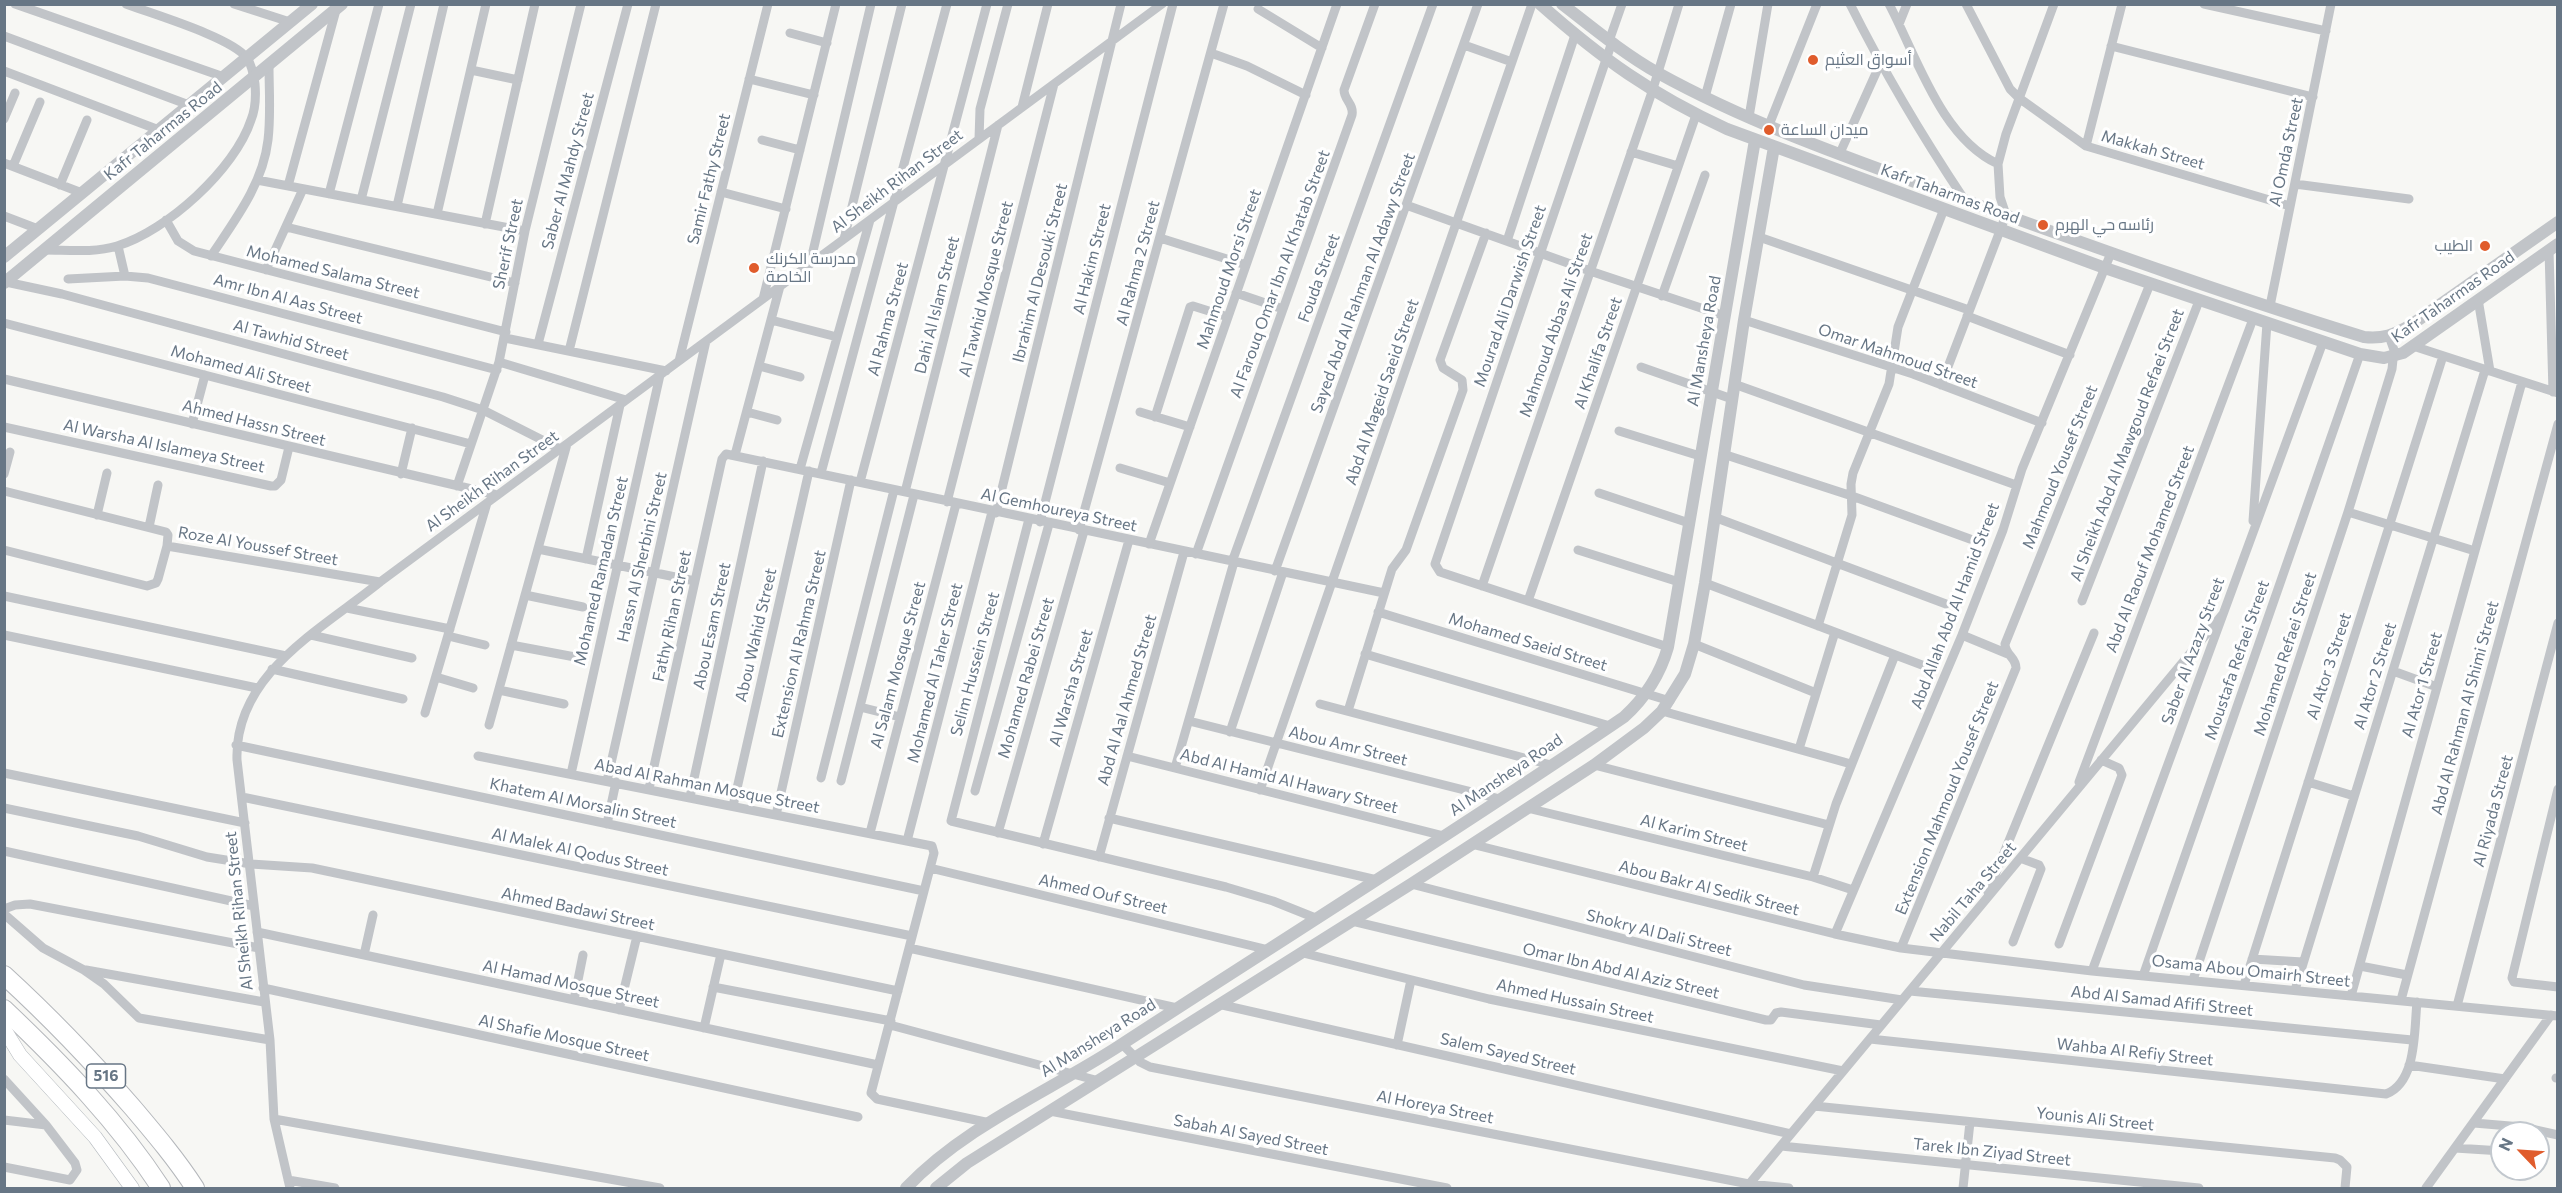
<!DOCTYPE html>
<meta charset="utf-8">
<style>
body{margin:0}
#map{position:relative;width:2562px;height:1193px;overflow:hidden;background:#f7f7f4;font-family:Commissioner,sans-serif}
canvas{display:block}
.frame{position:absolute;inset:0;border:6px solid #677685;pointer-events:none}
.north{position:absolute;left:2490px;top:1121px;width:60px;height:60px;box-sizing:border-box;background:#fff;border:2px solid #c2c8ce;border-radius:50%;rotate:295deg;font-size:16px;font-weight:700;line-height:24px;text-align:center;color:#677685}
.north::after{content:'';display:block;margin:auto;width:21px;height:27px;background:#e05c2c;clip-path:polygon(50% 0,100% 100%,50% 72%,0 100%)}
</style>
<div id="map">
<canvas width="2562" height="1193"></canvas>
<div class="frame"></div>
<div class="north">N</div>
</div>
<script>
const g = document.querySelector('canvas').getContext('2d');
g.lineJoin = 'round';
function trace(path, color, width, dash) {
  g.strokeStyle = color;
  g.lineWidth = width;
  g.lineCap = dash ? 'butt' : 'round';
  g.setLineDash(dash || []);
  g.stroke(path);
}
function drawText(font, color, halo, rows, align = 'center') {
  g.font = font + ' Commissioner,Cairo,sans-serif';
  g.lineWidth = 6;
  g.setLineDash([]);
  g.textBaseline = 'middle';
  g.strokeStyle = halo;
  g.fillStyle = color;
  for (const [text, x, y, turn = 0] of rows) {
    g.save();
    g.translate(x, y);
    g.rotate((+turn || 0) * Math.PI / 180);
    g.textAlign = isNaN(turn) ? turn : align;
    if (halo) g.strokeText(text, 0, 0);
    g.fillText(text, 0, 0);
    g.restore();
  }
}
const minor = new Path2D(`
 M15 4 224 77
 M234 4 290 22
 M1850 4C1884 72 1922 136 1964 199
 M1889 4C1917 57 1941 138 1998 164
 M1966 4 2010 89 2019 98 2086 146 2290 206
 M2204 4 2326 31
 M1258 9 1322 48
 M1899 24 1907 4
 M790 33 827 43
 M4 36 189 105
 M1609 41 1622 4
 M1612 42 1435 564 1440 572 1668 647
 M1464 45 1512 62
 M2111 46 2313 97
 M1211 53 1247 66 1306 95
 M471 70 518 80
 M4 71 159 130
 M749 79 814 95
 M1705 97 1731 4
 M1022 107 1048 4
 M1749 117 1768 4
 M4 119 15 93
 M1769 125 1817 4
 M979 139 980 109 1008 4
 M762 140 800 150
 M2086 146 2122 4
 M1631 152 1678 166
 M1840 153 1880 64
 M4 163 82 193
 M13 166 40 102
 M257 180 525 231
 M2295 184 2409 199
 M60 185 87 120
 M288 186 336 10
 M721 192 786 209
 M329 194 379 4
 M361 200 411 4
 M1406 205 1590 271 1725 316
 M397 206 444 4
 M437 214 486 4
 M4 216 38 229
 M166 220 178 241 194 251 506 332
 M485 224 535 4
 M286 227 515 283
 M1759 237 1969 310
 M1160 238 1246 265
 M844 239 902 4
 M1507 241 1575 35
 M118 246 125 276
 M44 250C68 250 94 253 117 246 167 231 235 169 251 120 256 108 256 96 255 84 254 77 251 64 247 58 231 37 152 14 126 4
 M2549 250 2553 392
 M211 256C235 220 263 184 268 140 271 116 269 90 269 66
 M810 264 871 4
 M266 270 303 189
 M68 279 125 276 148 278 497 370
 M6 282 62 294 443 397 483 410 560 449
 M1236 293 1283 309
 M1662 296 1705 175
 M763 299 836 4
 M2478 299 2490 371
 M2270 306 2331 4
 M1967 316 2070 355
 M771 320 837 337
 M1744 320 1913 374 2042 423
 M4 323 471 444
 M505 338 666 371
 M538 344 628 4
 M2413 346 2558 393
 M569 351 656 4
 M679 361 768 4
 M499 362 626 400
 M759 366 800 377
 M1641 367 1732 399
 M4 379 497 495
 M1734 384 2016 485
 M1941 385 2006 215 2000 197 1998 164 2006 134 2054 4
 M747 412 777 420
 M1140 412 1190 427
 M1155 417 1190 307 1193 306 1228 317
 M192 424 205 375
 M4 427 271 486H275L281 480 289 447
 M1619 431 1700 456
 M1723 454 1852 496 1970 539
 M735 455 780 286
 M1120 468 1170 483
 M800 469 870 220
 M821 473 947 4
 M4 474 10 452
 M401 474 412 428
 M860 482 987 4
 M457 486 499 362 525 231 581 4
 M4 491 166 532 168 535 167 546 380 582
 M905 492 998 125
 M1599 493 1689 523
 M947 502 1054 84
 M2348 512 2475 551
 M996 513 1121 4
 M97 515 107 473
 M1714 517 1946 604
 M1029 519 951 821 1226 887 1273 901 1318 919
 M2253 521 2267 323
 M1040 522 1173 4
 M149 527 158 485
 M1079 530 1224 4
 M1149 544 1337 4
 M538 549 695 581
 M4 550 147 586 156 583 158 579 167 546
 M1578 550 1679 582
 M1196 554 1352 115C1354 104 1344 100 1344 90L1375 4
 M586 559 620 405
 M1232 562 1433 4
 M1275 571 1478 4
 M1705 583 1922 665
 M1482 586 1652 92 1679 4
 M525 595 583 607
 M4 596 286 656
 M1528 601 1696 115
 M2082 601 2199 301
 M347 608 450 629
 M1378 612 1670 701
 M1818 626 1852 515 1851 484 1853 473 1889 384 1898 327 1944 209
 M4 635 257 688
 M311 635 412 658
 M1962 635 2008 654
 M448 636 485 645
 M1694 644 1816 693
 M511 645 575 657
 M1365 654 1610 726
 M272 669 403 699
 M2393 671 2437 687
 M436 677 473 688
 M499 690 564 704
 M1320 704 1551 765
 M860 707 900 717
 M1348 711 1392 569 1406 550 1463 390 1462 380 1443 368 1440 360 1486 233
 M1662 711 1851 764
 M425 713 487 503
 M1189 721 1500 799
 M489 725 567 444
 M1230 732 1283 572
 M236 745 924 891
 M1799 749 1835 632
 M478 756 932 846 934 853 871 1093 877 1099 990 1123
 M1127 756 1444 836
 M1594 765 1829 825
 M1175 768 1234 562
 M4 773 245 823
 M571 774 660 375
 M821 778 894 490
 M607 781 706 341
 M841 781 914 495
 M2079 782 2253 319
 M2308 782 2354 796
 M649 789 722 459 726 454 1384 593
 M2558 789 2512 978 2514 982 2558 987
 M1260 790 1532 4
 M975 791 1049 524
 M242 797 912 936
 M690 797 763 461
 M733 806 809 471
 M4 808 138 836 207 857 251 864 312 868 898 991
 M1527 808 1813 877 1853 890
 M776 815 851 480
 M1109 818 1377 880
 M607 824 616 782
 M870 833 956 504
 M998 833 1084 531
 M907 841 992 512
 M1043 844 1129 540
 M1471 844 1835 934 1901 948 2092 971 2558 1016
 M4 851 254 906
 M1099 857 1184 552
 M930 868 1269 950
 M1813 877 1836 804 1895 655
 M1411 884 1804 985 1902 1000
 M1988 892 2094 633
 M4 909 15 905 30 904 259 948
 M4 914 43 948 84 970 104 984 139 1018 270 1040
 M1352 921 1766 1020H1771L1776 1013 1781 1012 1881 1025
 M257 932 878 1065
 M1835 934 1962 635 2003 530 2022 469 2111 253
 M2013 942 2041 869 2039 865 2020 858
 M2059 944 2122 775 2119 768 2101 760
 M909 948 1177 1008
 M1901 948 2016 668C2016 657 2005 655 2005 644L2150 284
 M1303 953 1489 999 1843 1071
 M364 955 373 915
 M2252 959 2303 962
 M2360 966 2407 975
 M86 970 264 1002
 M2092 971 2323 342
 M2143 976 2360 354
 M2193 980 2348 512 2392 369 2394 350 2389 336
 M2244 985 2443 356
 M713 987 891 1021
 M263 988 858 1117
 M2295 990 2485 370
 M1910 991 2412 1040
 M2351 996 2522 382
 M574 1000 583 955
 M2401 1000 2558 424
 M1218 1004 1791 1134
 M2457 1006 2558 623
 M619 1010 637 936
 M890 1025 1099 1081
 M704 1028 721 954
 M1870 1039 2386 1094C2417 1082 2414 1031 2417 1002
 M1122 1044 1140 1062 1150 1067 1749 1184 1789 1188
 M1397 1045 1411 980
 M2409 1065 2505 1079
 M2556 1078H2558
 M4 1079 46 1125 75 1163 77 1170 70 1180 4 1167
 M1814 1106 2335 1158 2340 1160 2347 1167 2345 1188
 M1050 1111 1447 1188
 M274 1119 660 1188
 M4 1120 46 1125
 M2474 1123 2522 1127 2558 1135
 M1781 1146 2199 1188
 M2455 1148 2502 1151
 M2538 1154H2541
 M288 1180 335 1188
 M290 1188 274 1119 270 1040 237 760C234 674 322 629 380 582L1162 4
 M1746 1188 2223 614
 M1963 1188 1970 1122
 M2426 1188 2551 1015`);
const tertiary = new Path2D(`
 M1540 4C1602 59 1651 94 1727 129L2105 268 2360 354 2384 358 2403 353 2558 244
 M1562 4C1593 28 1624 54 1658 73 1761 130 1876 167 1986 208 2111 253 2237 298 2364 337 2383 339 2394 335 2411 325L2558 222
 M4 257 312 4
 M4 283 342 4
 M906 1188C965 1126 1048 1092 1119 1046 1288 936 1458 830 1624 717 1646 697 1660 675 1668 647L1755 140
 M936 1188 967 1163 1411 884 1594 765 1644 728 1662 711 1685 674 1694 644 1705 583 1744 320 1774 147`);
const secondary = new Path2D(`
 M4 1029 20 1055 95 1137 132 1188`);
const motorway = new Path2D(`
 M4 975C50 1017 92 1061 133 1108 155 1134 177 1160 195 1188
 M4 1009C62 1064 118 1122 161 1188`);
const markers = [
 [1813,60,6,"#e05c2c"],
 [1769,130,6,"#e05c2c"],
 [2043,225,6,"#e05c2c"],
 [2485,246,6,"#e05c2c"],
 [754,268,6,"#e05c2c"]
];
const shields = [
 [106,1076,39]
];
const shieldNames = [
 ["516",106,1076]
];
const poiNames = [
 ["أسواق العثيم",1825,60],
 ["ميدان الساعة",1781,130],
 ["رئاسه حي الهرم",2055,225],
 ["الطيب",2473,246,"right"],
 ["مدرسة الكرنك",766,259],
 ["الخاصة",766,277]
];
const streetNames = [
 ["Kafr Taharmas Road",163,131,-39],
 ["Makkah Street",2153,150,16],
 ["Al Omda Street",2286,152,-78],
 ["Saber Al Mahdy Street",568,171,-75],
 ["Samir Fathy Street",709,179,-76],
 ["Al Sheikh Rihan Street",897,181,-37],
 ["Kafr Taharmas Road",1950,194,20],
 ["Sherif Street",508,244,-78],
 ["Al Hakim Street",1092,259,-76],
 ["Al Rahma 2 Street",1138,263,-75],
 ["Mahmoud Morsi Street",1229,269,-71],
 ["Mohamed Salama Street",333,272,14],
 ["Ibrahim Al Desouki Street",1040,273,-76],
 ["Al Farouq Omar Ibn Al Khatab Street",1280,274,-70],
 ["Fouda Street",1319,278,-70],
 ["Sayed Abd Al Rahman Al Adawy Street",1363,283,-70],
 ["Al Tawhid Mosque Street",986,289,-76],
 ["Mourad Ali Darwish Street",1510,296,-71],
 ["Kafr Taharmas Road",2453,297,-35],
 ["Amr Ibn Al Aas Street",288,299,15],
 ["Dahi Al Islam Street",937,305,-76],
 ["Al Rahma Street",888,319,-75],
 ["Mahmoud Abbas Ali Street",1556,325,-71],
 ["Al Tawhid Street",291,340,15],
 ["Al Mansheya Road",1704,341,-80],
 ["Al Khalifa Street",1598,353,-71],
 ["Omar Mahmoud Street",1898,356,19],
 ["Mohamed Ali Street",241,369,15],
 ["Abd Al Mageid Saeid Street",1382,392,-71],
 ["Ahmed Hassn Street",254,423,14],
 ["Al Sheikh Abd Al Mawgoud Refaei Street",2127,445,-69],
 ["Al Warsha Al Islameya Street",164,446,12],
 ["Mahmoud Yousef Street",2060,467,-68],
 ["Al Sheikh Rihan Street",492,481,-36],
 ["Al Gemhoureya Street",1059,510,12],
 ["Roze Al Youssef Street",258,546,10],
 ["Abd Al Raouf Mohamed Street",2150,549,-69],
 ["Hassn Al Sherbini Street",642,557,-77],
 ["Mohamed Ramadan Street",601,571,-77],
 ["Abd Allah Abd Al Hamid Street",1955,606,-69],
 ["Fathy Rihan Street",672,616,-78],
 ["Abou Esam Street",712,626,-78],
 ["Abou Wahid Street",756,635,-77],
 ["Mohamed Saeid Street",1528,642,17],
 ["Extension Al Rahma Street",799,644,-77],
 ["Saber Al Azazy Street",2193,651,-70],
 ["Mohamed Refaei Street",2285,654,-72],
 ["Moustafa Refaei Street",2237,660,-71],
 ["Selim Hussein Street",975,664,-75],
 ["Al Salam Mosque Street",898,665,-75],
 ["Al Ator 3 Street",2329,666,-72],
 ["Mohamed Al Taher Street",935,673,-76],
 ["Al Ator 2 Street",2375,676,-73],
 ["Mohamed Rabei Street",1026,678,-74],
 ["Al Ator 1 Street",2422,685,-74],
 ["Al Warsha Street",1071,688,-74],
 ["Abd Al Aal Ahmed Street",1127,700,-74],
 ["Abd Al Rahman Al Shimi Street",2465,708,-75],
 ["Abou Amr Street",1348,746,14],
 ["Al Mansheya Road",1506,775,-34],
 ["Abd Al Hamid Al Hawary Street",1289,781,14],
 ["Abad Al Rahman Mosque Street",707,786,11],
 ["Extension Mahmoud Yousef Street",1947,798,-68],
 ["Khatem Al Morsalin Street",583,803,12],
 ["Al Riyada Street",2493,811,-75],
 ["Al Karim Street",1694,833,14],
 ["Al Malek Al Qodus Street",580,852,12],
 ["Abou Bakr Al Sedik Street",1709,888,14],
 ["Nabil Taha Street",1973,892,-50],
 ["Ahmed Ouf Street",1103,894,13],
 ["Ahmed Badawi Street",578,909,12],
 ["Al Sheikh Rihan Street",239,911,-96],
 ["Shokry Al Dali Street",1659,933,14],
 ["Omar Ibn Abd Al Aziz Street",1621,971,13],
 ["Osama Abou Omairh Street",2251,971,6],
 ["Al Hamad Mosque Street",571,984,12],
 ["Ahmed Hussain Street",1575,1001,12],
 ["Abd Al Samad Afifi Street",2162,1001,6],
 ["Al Shafie Mosque Street",564,1038,12],
 ["Al Mansheya Road",1098,1038,-32],
 ["Wahba Al Refiy Street",2135,1052,6],
 ["Salem Sayed Street",1508,1054,13],
 ["Al Horeya Street",1435,1107,11],
 ["Younis Ali Street",2095,1119,6],
 ["Sabah Al Sayed Street",1251,1135,11],
 ["Tarek Ibn Ziyad Street",1992,1152,6]
];
trace(secondary, '#b3b8bd', 15);
trace(motorway, '#b4b7bb', 20);
trace(minor, '#c1c4c8', 9);
trace(tertiary, '#c1c4c8', 12);
trace(secondary, '#fff', 14);
trace(motorway, '#fff', 18);
for (const [x, y, r, color] of markers) {
  const dot = new Path2D();
  dot.arc(x, y, r, 0, 2 * Math.PI);
  g.fillStyle = color;
  g.fill(dot);
  trace(dot, '#fff', 2);
}
for (const [x, y, w] of shields) {
  const box = new Path2D();
  box.roundRect(x - w / 2, y - 12, w, 24, 4.5);
  g.fillStyle = '#fff';
  g.fill(box);
  trace(box, '#677685', 1.5);
}
drawText('bold 15px', '#677685', null, shieldNames);
drawText('16px', '#677685', '#fff', poiNames, 'left');
drawText('16px', '#677685', '#fff', streetNames);
</script>
